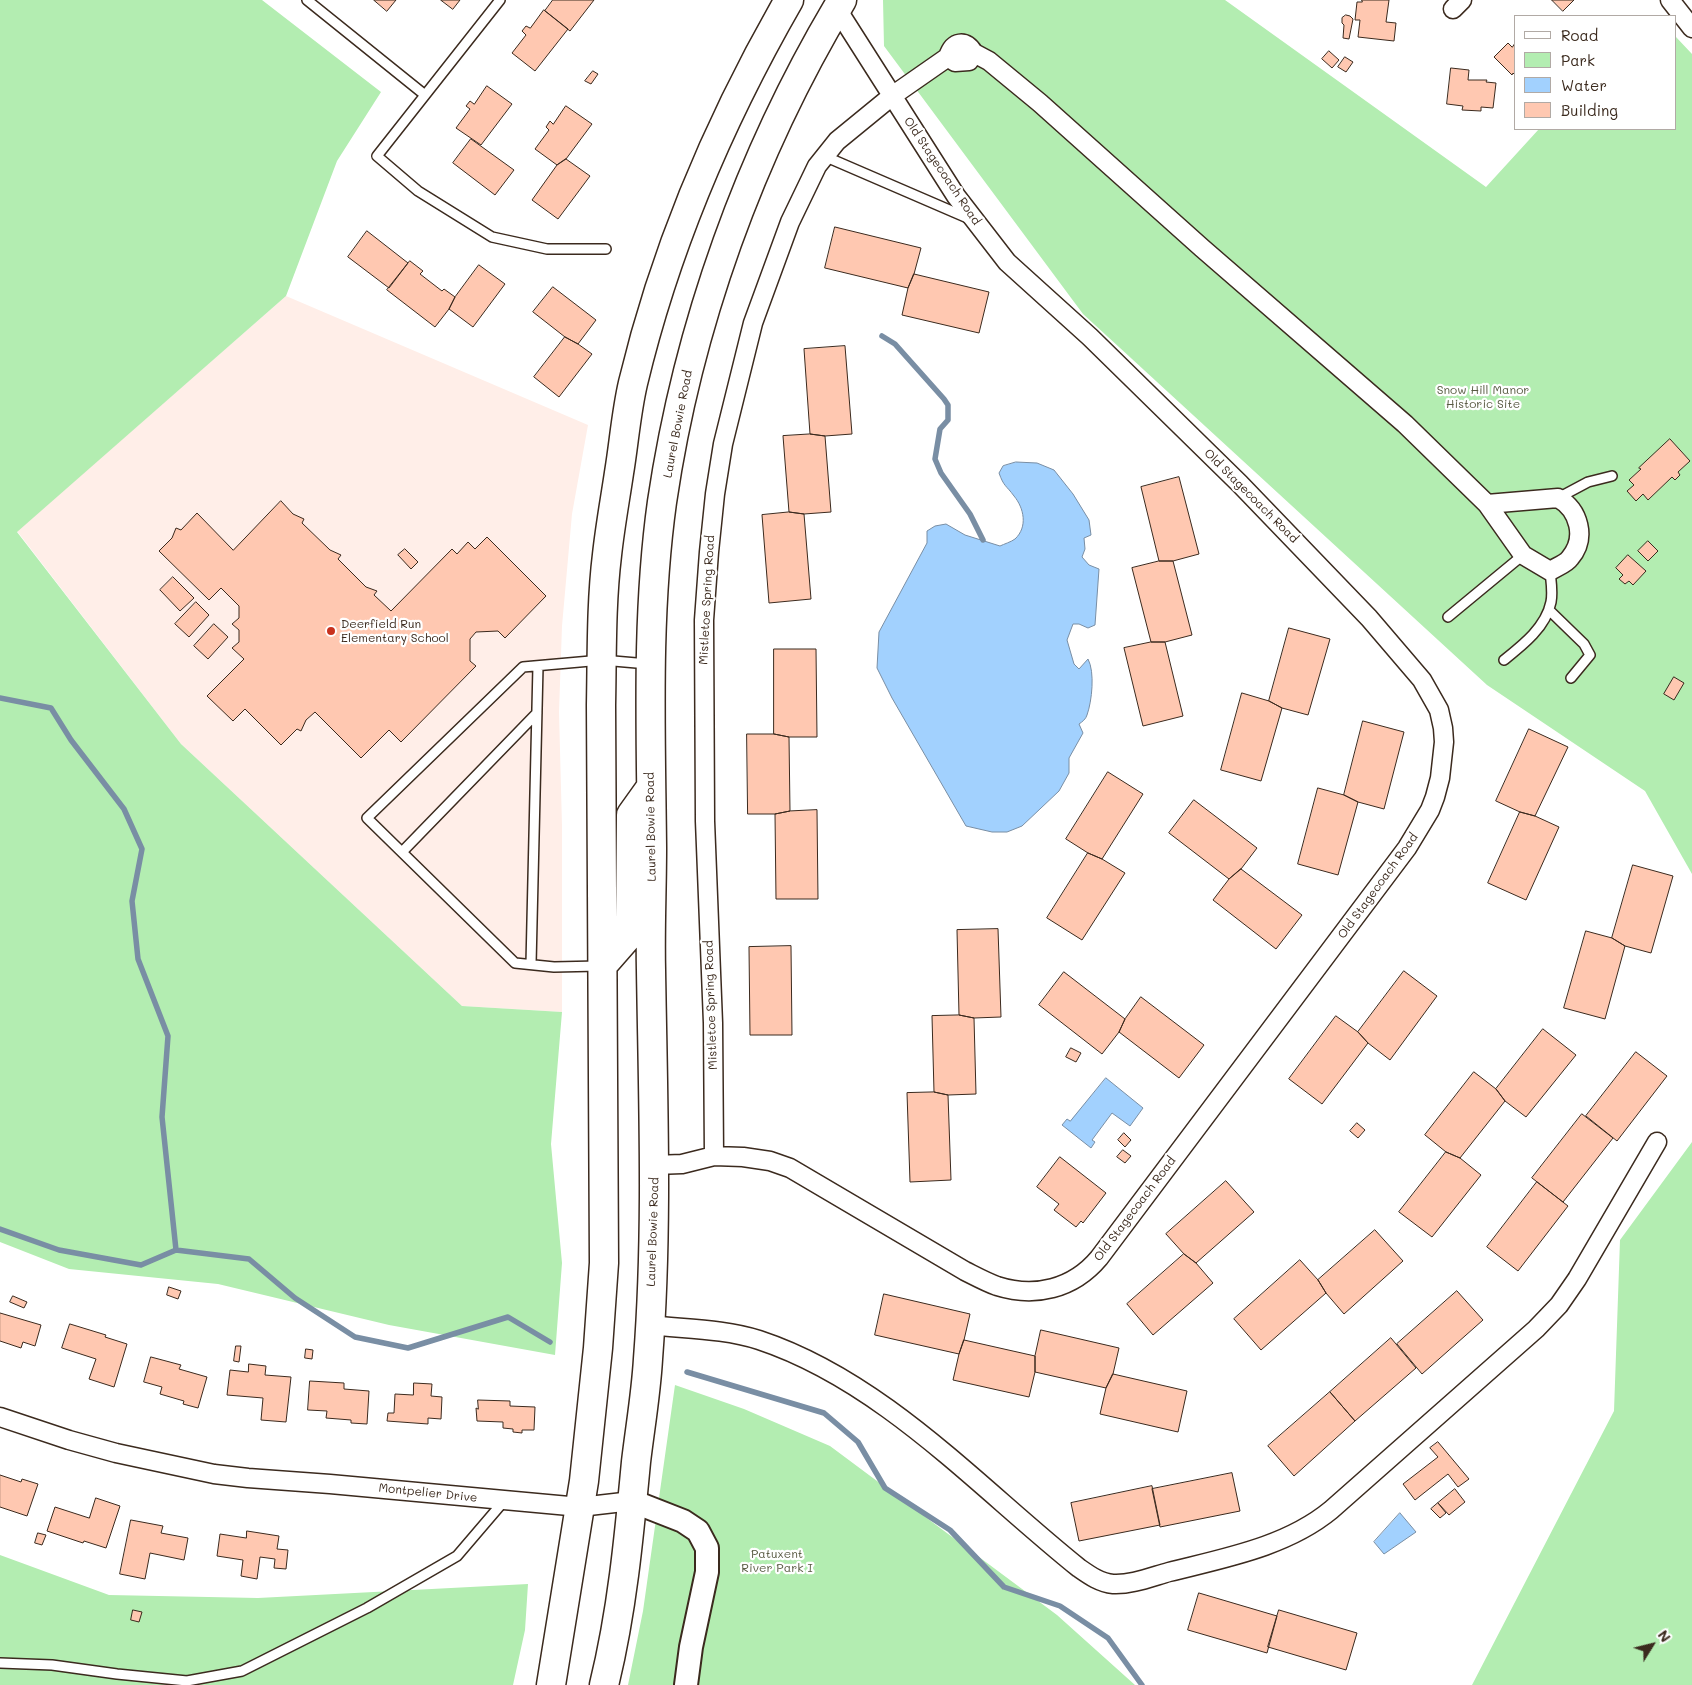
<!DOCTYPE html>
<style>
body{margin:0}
#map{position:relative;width:1692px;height:1685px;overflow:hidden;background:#fff;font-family:Mali,sans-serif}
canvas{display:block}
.legend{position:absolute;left:1514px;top:15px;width:162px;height:115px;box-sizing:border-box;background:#fff;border:1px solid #b1aaa5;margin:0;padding:6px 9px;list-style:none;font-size:15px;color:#3b2a1e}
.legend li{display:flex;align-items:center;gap:10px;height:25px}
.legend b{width:25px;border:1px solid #b1aaa5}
.north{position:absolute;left:1627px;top:1620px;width:50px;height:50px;-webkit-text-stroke:4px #fff;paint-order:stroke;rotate:54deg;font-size:14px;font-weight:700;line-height:20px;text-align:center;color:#3b2a1e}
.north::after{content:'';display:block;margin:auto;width:18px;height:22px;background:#3b2a1e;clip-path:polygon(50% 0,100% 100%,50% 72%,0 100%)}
</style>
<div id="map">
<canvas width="1692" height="1685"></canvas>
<ul class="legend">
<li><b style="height:6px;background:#fff"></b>Road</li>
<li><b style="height:14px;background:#b3edb1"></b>Park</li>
<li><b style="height:14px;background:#a2d1fe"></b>Water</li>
<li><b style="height:14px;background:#ffc8b1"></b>Building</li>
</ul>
<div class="north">N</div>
</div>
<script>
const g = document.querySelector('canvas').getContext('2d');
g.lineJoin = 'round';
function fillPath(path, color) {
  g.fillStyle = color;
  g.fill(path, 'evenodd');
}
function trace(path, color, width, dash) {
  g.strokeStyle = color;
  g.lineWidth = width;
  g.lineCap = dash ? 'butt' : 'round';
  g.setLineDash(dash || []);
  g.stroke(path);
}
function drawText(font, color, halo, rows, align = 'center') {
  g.font = font + ' Mali,sans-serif';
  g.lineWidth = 4.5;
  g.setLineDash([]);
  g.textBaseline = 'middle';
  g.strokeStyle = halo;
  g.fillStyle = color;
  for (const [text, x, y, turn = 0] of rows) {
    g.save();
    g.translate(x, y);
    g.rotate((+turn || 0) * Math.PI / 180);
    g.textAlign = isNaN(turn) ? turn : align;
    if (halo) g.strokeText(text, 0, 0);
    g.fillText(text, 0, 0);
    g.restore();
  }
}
const built = new Path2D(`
 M286 296 588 425 572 514 562 626 559 712 562 826V1012L462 1006 181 744 17 531Z`);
const green = new Path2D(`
 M0 0H262L381 92 337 161 286 296 17 532 181 744 462 1006 562 1012 551 1144 562 1263 555 1355 389 1325 218 1284 69 1269 0 1242Z
 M883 0H1225L1486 187 1539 129H1676V37L1692 54V874L1645 791 1487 685 1083 314 884 46Z
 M1692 1142V1685H1472L1614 1411 1620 1240Z
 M675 1385 744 1409 830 1446 1057 1615 1135 1685H628L643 1611Z
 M0 1555 109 1595 258 1598 528 1584 525 1630 513 1685H0Z`);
const water = new Path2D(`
 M1016 462 1037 463 1054 470 1073 494 1089 520 1091 535 1084 538 1085 549 1082 557 1089 565 1099 569 1095 625 1088 628 1079 624H1073L1067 640 1074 664 1079 669 1088 659C1095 672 1092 701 1087 715 1086 719 1082 722 1079 724L1083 733 1069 758V773L1059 791 1022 826 1007 832H992L966 826 892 698 877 668 879 632 927 543V531L935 526 946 524 965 535 1000 546C1004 544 1011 542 1015 539 1028 527 1024 508 1014 496 1006 485 1004 487 999 473L1003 466Z
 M1106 1078 1143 1108 1130 1126 1112 1113 1092 1140 1095 1142 1091 1148 1062 1125 1067 1119 1070 1121Z
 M1400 1513 1416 1532 1384 1554 1374 1542Z`);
const stream = new Path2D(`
 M882 336 895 344 944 399 948 405V420L940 429 935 459 941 473 970 514 983 540
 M0 698 51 708 71 740 124 809 142 849 132 901 138 959 168 1036 162 1117 176 1250 249 1259 295 1298 355 1337 408 1348 508 1317 550 1342
 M0 1229 59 1250 141 1265 176 1250
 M687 1372 824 1413 858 1442 885 1488 950 1530 1004 1587 1060 1606 1108 1638 1142 1685`);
const building = new Path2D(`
 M374 0H396L387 11Z
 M441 0H460L453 9Z
 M553 0H594L570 31 545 11Z
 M1362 0H1389L1386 22 1396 23 1394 41 1358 37 1360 20H1355L1357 2H1362Z
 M1552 0H1574L1563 11Z
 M544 10 568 29 535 71 512 53 526 35 522 31 526 26 530 28Z
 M1346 15 1350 16 1353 19 1349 39 1343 38 1344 25 1342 23V18Z
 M1516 42V76L1513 73 1512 75 1494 57 1508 43 1512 47Z
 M1329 51 1339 60 1332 68 1322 59Z
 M1345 57 1353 62 1346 72 1338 67Z
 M1451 68 1469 70 1468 80H1487L1486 82 1496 83 1493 108 1481 107V111L1462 110 1463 106 1447 104Z
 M593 71 598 74 591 84 585 81Z
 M487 86 512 104 481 145 456 128 470 109 466 106 470 101 474 104Z
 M566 106 592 124 566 159 557 165 535 149 549 130 546 127 550 121 553 124Z
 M471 139 514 170 495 195 453 163Z
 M566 159 590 176 558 219 532 200 557 165Z
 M835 227 921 248 914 274 908 288 825 268Z
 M367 231 408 263 389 288 348 257Z
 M410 261 423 271 420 274 442 291 444 289 455 297 449 309 435 327 387 290Z
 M479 265 505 284 473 327 449 309 455 297Z
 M914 274 989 292 979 333 902 315 908 288Z
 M553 287 596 320 578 344 565 337 533 312Z
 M565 337 578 344 592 354 559 397 534 377Z
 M845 346 852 434 825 436 810 434 804 349Z
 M810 434 825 436 831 512 804 514 789 512 783 436Z
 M1670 439 1690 461 1678 472 1680 475 1675 480 1672 477 1648 500 1643 494 1636 501 1627 491 1634 485 1629 480 1641 469 1639 468Z
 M1179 477 1199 554 1173 561H1159L1141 487Z
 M281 501 293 514 304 519 302 523 330 550 341 555 338 559 366 587 377 591 374 595 391 611 452 549 457 554 468 542 475 549 487 537 546 596 505 638 498 631 476 632 470 639V661L476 666 401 742 389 730 361 758 315 712 306 720 301 731 297 729 281 745 245 709 233 721 207 696 244 659 232 648 239 642V630L232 624 239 618V606L221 588 209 600 159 551 172 538 176 528 181 530 197 513 233 550Z
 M789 512 804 514 811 599 769 603 762 515Z
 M1648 541 1658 551 1648 561 1638 551Z
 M405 549 418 562 411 569 398 555Z
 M1628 555 1646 571 1633 585 1629 581 1625 584 1619 579 1623 575 1616 568Z
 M1159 561H1173L1192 635 1165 642H1151L1132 568Z
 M173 577 194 598 180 611 160 590Z
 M196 602 209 615 189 637 175 624Z
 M214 624 228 637 208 659 194 646Z
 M1289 628 1330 639 1308 715 1282 708 1269 701Z
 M1151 642H1165L1183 716 1143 726 1124 648Z
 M774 649H816L817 737H789L774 734Z
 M1674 677 1684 683 1674 700 1664 694Z
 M1242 693 1269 701 1282 708 1261 781 1221 770Z
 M1363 721 1404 732 1384 809 1358 802 1344 795Z
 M1529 729 1568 747 1535 816 1520 812 1496 801Z
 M747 734H774L789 737 790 811 775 814H748Z
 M1108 772 1143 794 1102 859 1088 853 1066 839Z
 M1318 788 1344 795 1358 802 1338 875 1298 864Z
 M1194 800 1257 848 1241 869 1229 879 1169 833Z
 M817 810 818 899H776L775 814 790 811Z
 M1520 812 1535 816 1559 827 1526 900 1488 883Z
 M1088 853 1102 859 1125 873 1082 940 1047 918Z
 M1633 865 1673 876 1651 953 1625 946 1612 938Z
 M1241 869 1302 915 1276 949 1213 900 1229 879Z
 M998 929 1001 1017 974 1018 959 1015 957 930Z
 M1586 931 1612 938 1625 946 1605 1019 1564 1008Z
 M791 946 792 1035H750L749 947Z
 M1404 971 1437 996 1390 1060 1368 1043 1358 1032Z
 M1064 972 1125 1019 1119 1032 1102 1054 1039 1005Z
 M1141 997 1204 1045 1179 1078 1119 1032 1125 1019Z
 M959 1015 974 1018 976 1094 948 1095 934 1092 932 1016Z
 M1336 1016 1358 1032 1368 1043 1322 1104 1289 1079Z
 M1543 1029 1576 1055 1526 1117 1505 1101 1496 1089Z
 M1071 1048 1081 1053 1076 1062 1066 1057Z
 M1636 1052 1667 1076 1617 1141 1586 1116Z
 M1474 1072 1496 1089 1505 1101 1460 1158 1446 1152 1425 1135Z
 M934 1092 948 1095 951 1180 910 1182 907 1093Z
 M1582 1114 1613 1138 1563 1202 1532 1178Z
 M1357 1123 1365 1130 1358 1138 1350 1131Z
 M1124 1133 1131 1140 1125 1147 1118 1140Z
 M1123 1150 1131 1156 1125 1163 1117 1157Z
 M1446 1152 1460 1158 1481 1175 1432 1237 1399 1212Z
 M1060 1157 1106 1193 1083 1223 1081 1221 1076 1227 1054 1210 1059 1204 1037 1187Z
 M1226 1181 1254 1212 1196 1263 1184 1254 1166 1234Z
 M1537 1182 1568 1206 1518 1271 1487 1247Z
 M1375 1230 1403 1261 1344 1314 1326 1293 1318 1280Z
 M1184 1254 1196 1263 1213 1283 1153 1335 1127 1304Z
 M1300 1260 1318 1280 1326 1293 1261 1350 1234 1319Z
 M169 1287 181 1291 178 1299 167 1295Z
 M1457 1291 1483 1320 1422 1374 1397 1344Z
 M884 1294 970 1314 964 1340 959 1354 875 1335Z
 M13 1296 27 1302 24 1308 10 1302Z
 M0 1313 41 1325 35 1346 23 1342 21 1348 0 1341Z
 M70 1324 106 1335 105 1337 127 1344 114 1387 89 1379 96 1359 62 1348Z
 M1041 1330 1119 1348 1113 1374 1106 1388 1035 1372V1356Z
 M1391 1338 1416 1368 1355 1421 1330 1392Z
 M964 1340 1035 1356V1372L1029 1397 953 1380 959 1354Z
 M236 1346H241L239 1362 234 1361Z
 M306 1349 313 1350 312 1359 305 1358Z
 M151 1357 181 1365 179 1369 207 1377 198 1408 183 1404 184 1401 160 1394 162 1387 144 1382Z
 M249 1364 266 1366 265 1375 291 1377 286 1422 261 1420 263 1398 227 1395 230 1370 248 1372Z
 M1113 1374 1187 1391 1178 1432 1100 1414 1106 1388Z
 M310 1381 344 1383V1389L369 1391 367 1424 351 1423V1420L326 1418 327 1411 308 1410Z
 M414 1383 432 1384 431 1396 442 1397 441 1419 428 1418V1424L387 1421 388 1413H394L395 1394 413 1395Z
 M1330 1392 1355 1421 1294 1476 1268 1446Z
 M478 1400 510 1401V1406L535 1407 534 1430H522V1433L513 1432V1429L503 1428V1422L477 1421 476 1408 478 1409Z
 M1438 1442 1469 1479 1458 1487 1448 1474 1415 1500 1403 1484 1438 1457 1430 1448Z
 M1232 1473 1240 1511 1160 1527 1152 1489Z
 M0 1475 21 1482 22 1479 38 1484 27 1516 0 1507Z
 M1152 1486 1160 1525 1079 1541 1071 1503Z
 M1455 1489 1465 1502 1449 1515 1438 1503Z
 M96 1498 120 1506 106 1548 84 1541 83 1543 47 1531 55 1507 89 1518Z
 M1438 1503 1446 1513 1440 1518 1431 1509Z
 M131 1520 163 1526 161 1533 188 1538 184 1560 150 1553 145 1579 120 1574Z
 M247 1531 279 1536 277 1549 288 1550 286 1569 274 1568 275 1559 260 1557 257 1579 241 1576 243 1560 217 1556 220 1534 246 1538Z
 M38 1533 46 1535 42 1545 35 1543Z
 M1199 1593 1277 1616 1267 1653 1188 1630Z
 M133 1610 142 1612 139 1622 131 1620Z
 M1279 1610 1357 1633 1346 1670 1268 1647Z`);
const service = new Path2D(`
 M307 0 425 95
 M500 0 377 156 418 191 492 237 547 249H606
 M824 156 970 219
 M1558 498 1588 482 1612 476
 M1549 610 1584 644 1590 655 1571 678
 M1448 617 1523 555
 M1504 660C1523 645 1546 627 1551 602 1553 592 1551 581 1550 571
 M402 852 537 713
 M531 964 538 666
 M599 966 554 967 515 963 367 818 523 667 602 660 648 664
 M0 1663 52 1665 117 1674 187 1681 242 1671 367 1608 457 1556 504 1501`);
const minor = new Path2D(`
 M1670 0 1692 28
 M1453 9 1462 0
 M948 57C953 41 965 39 974 53
 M1558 498C1579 510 1587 538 1570 558 1566 564 1556 567 1550 571L1523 555 1487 504Z
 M714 1156 713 1023 705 821 704 620 709 552 715 494 723 444 753 323 790 222 817 166 837 141 892 96 948 57 955 62 969 61 974 53 989 61 1040 103 1202 248 1405 424 1487 504
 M655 1165 682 1164 714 1156 743 1157 770 1161 790 1168 965 1271C975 1276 986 1282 997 1286 1035 1298 1073 1289 1099 1258L1407 848 1430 810 1435 797 1440 778 1444 742 1443 728 1439 710 1422 680 1369 618 1240 484 1090 337 1007 262 956 196 837 9
 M650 1325C686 1329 725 1329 759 1340 883 1381 979 1488 1079 1568 1089 1575 1100 1583 1113 1584 1131 1585 1151 1577 1169 1572 1224 1558 1286 1547 1331 1510L1536 1329 1559 1305 1577 1279 1657 1142
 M0 1417 69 1440 116 1453 214 1474 248 1478 330 1484 580 1507 632 1501`);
const tertiary = new Path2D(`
 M632 1501 683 1521 698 1531 707 1548V1572L691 1647 686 1685`);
const primary = new Path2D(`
 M602 966 630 934 631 815 651 787
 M551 1685 584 1481 598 1348 604 1263 601 705C602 655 601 604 607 555 610 527 615 500 619 473 624 443 626 413 633 383 665 249 720 120 789 0
 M604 1685C622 1612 629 1537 636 1462 640 1428 646 1394 648 1359 658 1229 653 1100 651 970 650 929 652 889 652 848 651 733 646 617 662 502 688 326 750 153 842 0`);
const markers = [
 [331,631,5,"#c8321e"]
];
const streetNames = [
 ["Old Stagecoach Road",942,171,56],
 ["Laurel Bowie Road",678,424,-79],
 ["Old Stagecoach Road",1251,496,45],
 ["Mistletoe Spring Road",707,600,-87],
 ["Laurel Bowie Road",651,827,-91],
 ["Old Stagecoach Road",1378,886,-54],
 ["Mistletoe Spring Road",711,1005,-92],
 ["Old Stagecoach Road",1135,1209,-53],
 ["Laurel Bowie Road",653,1232,-88],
 ["Montpelier Drive",428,1493,6]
];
const parkNames = [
 ["Snow Hill Manor",1483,390],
 ["Historic Site",1483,404],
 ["Patuxent",777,1554],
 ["River Park I",777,1568]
];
const poiNames = [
 ["Deerfield Run",341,624],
 ["Elementary School",341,638]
];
fillPath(built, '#ffeee8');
fillPath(green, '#b3edb1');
fillPath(water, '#a2d1fe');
trace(water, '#798ea4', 1);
trace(stream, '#798ea4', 5.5);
fillPath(building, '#ffc8b1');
trace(building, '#3b2a1e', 1);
trace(service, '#3b2a1e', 12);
trace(minor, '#3b2a1e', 21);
trace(tertiary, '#3b2a1e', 26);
trace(primary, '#3b2a1e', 31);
trace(service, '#fff', 9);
trace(minor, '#fff', 18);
trace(tertiary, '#fff', 22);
trace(primary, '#fff', 28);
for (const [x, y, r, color] of markers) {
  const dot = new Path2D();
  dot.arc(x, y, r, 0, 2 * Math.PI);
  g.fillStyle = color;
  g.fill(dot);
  trace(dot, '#fff', 2);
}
drawText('12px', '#3b2a1e', '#fff', streetNames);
drawText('12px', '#595b43', '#fff', parkNames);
drawText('12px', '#3b2a1e', '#fff', poiNames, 'left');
</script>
